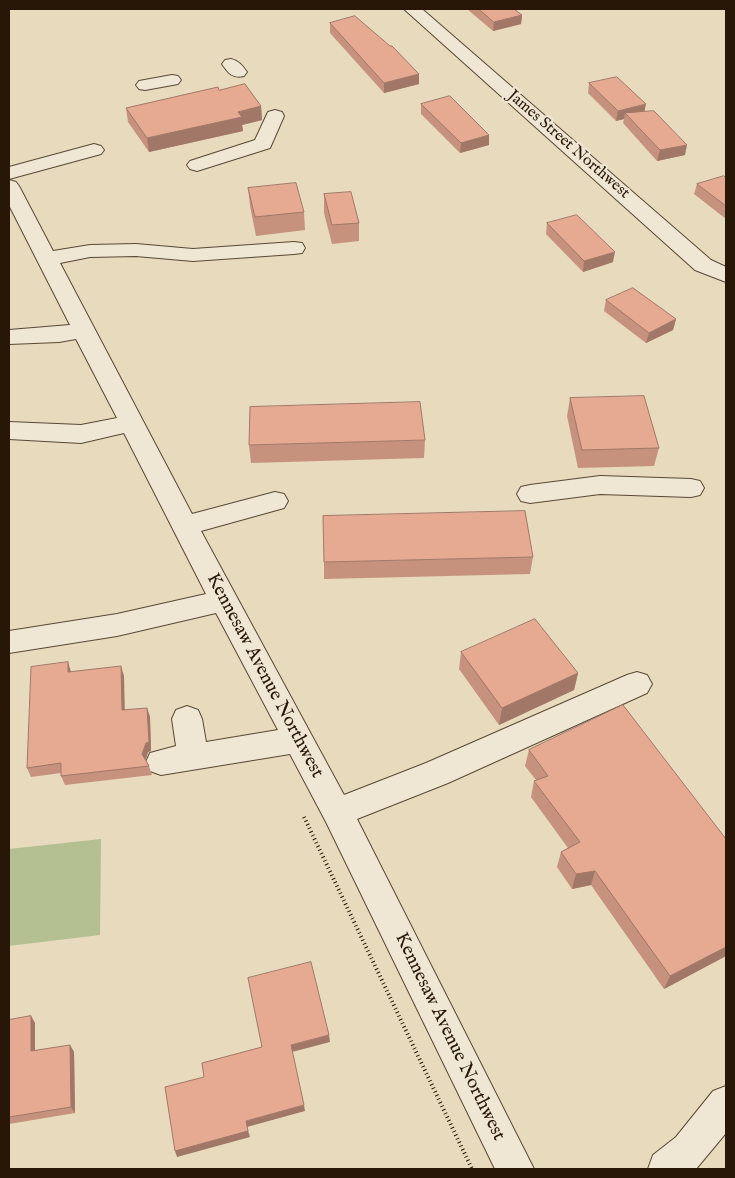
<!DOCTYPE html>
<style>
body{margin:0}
#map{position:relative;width:735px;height:1178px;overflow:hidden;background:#e7dabd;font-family:"IM FELL English",serif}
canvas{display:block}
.frame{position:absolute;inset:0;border:10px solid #281707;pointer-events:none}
</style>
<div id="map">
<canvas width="735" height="1178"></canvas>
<div class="frame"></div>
</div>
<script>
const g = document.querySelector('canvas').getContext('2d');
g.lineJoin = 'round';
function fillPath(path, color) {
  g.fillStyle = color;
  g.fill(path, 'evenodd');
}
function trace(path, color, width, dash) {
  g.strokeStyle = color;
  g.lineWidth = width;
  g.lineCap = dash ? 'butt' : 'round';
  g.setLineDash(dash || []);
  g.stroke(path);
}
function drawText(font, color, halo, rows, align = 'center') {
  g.font = font + ' "IM FELL English",serif';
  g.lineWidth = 4.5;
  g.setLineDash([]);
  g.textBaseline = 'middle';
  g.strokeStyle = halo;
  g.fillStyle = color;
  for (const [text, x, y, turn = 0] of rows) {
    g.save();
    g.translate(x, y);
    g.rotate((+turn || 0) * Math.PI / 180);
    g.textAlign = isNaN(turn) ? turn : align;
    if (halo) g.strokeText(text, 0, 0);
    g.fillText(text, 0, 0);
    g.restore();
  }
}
const green = new Path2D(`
 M101 839 100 935 9 946V849Z`);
const path = new Path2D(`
 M304 817 472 1169`);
const minor = new Path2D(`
 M404 9H422L711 260 726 267V282L695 270Z
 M231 59C239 61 242 65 247 72L244 76C233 79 228 73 222 64L225 60Z
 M172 75 178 76 181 80 178 84 145 90 139 89 136 85 139 81Z
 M275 110 282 112 284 116 270 148 197 171 190 169 187 165 190 161 255 140 268 112Z
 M94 144 101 146 104 150 101 154 9 179V167Z
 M9 180 16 182 19 186 53 251 90 245 136 244 193 249 294 242 302 243 305 248 302 253 294 254 193 261 136 256 90 257 60 263 192 514 275 492 284 494 288 501 284 508 201 531 344 795 426 763 627 675 637 672 647 675 652 684 647 693 448 783 357 819 534 1169H495L326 822 290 754 161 775 150 771 146 762 150 753 176 746 172 719 176 710 187 706 198 710 202 719 206 742 278 730 216 613 117 636 9 653V631L117 614 206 594 124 433 81 443 9 439V422L81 425 117 418 76 339 59 342 9 344V330L70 325 9 205Z
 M600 476 691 479 700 481 704 488 700 495 691 497 600 494 530 503 521 501 517 494 521 487 530 485Z
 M726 1086V1133L696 1169H648L653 1155 676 1137 713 1091Z`);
const wall = new Path2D(`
 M467 9H514L522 15 521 24 493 31Z
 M330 23 419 74V84L384 93 330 33Z
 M589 83 644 112 685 155 657 161 623 123 624 119 616 121 588 93Z
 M219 90 261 106 262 120 242 125 243 131 149 152 128 122 126 108Z
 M421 104 489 145 460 153 421 114Z
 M726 178V219L694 194 697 184Z
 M248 188 304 212 305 230 256 236 250 206Z
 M324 194 359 223V241L332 244 324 213Z
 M547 223 613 262 583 272 546 234Z
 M606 300 676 319 673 330 646 343 604 311Z
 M570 398 659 448 654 466 578 468 567 416Z
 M425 440 424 458 251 463 249 445Z
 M533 557 530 574 324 579V562Z
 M461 652 578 673 574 690 499 725 459 669Z
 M71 672 124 676V710L147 708 150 717 151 751 148 752 146 760 149 766 152 775 65 785 61 776V773L31 777 27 768Z
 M529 750 726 839V956L664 989 591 885 572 889 557 867 561 852 568 848 531 797 534 781 536 780 525 766Z
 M31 1016 35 1023V1051L70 1045 74 1052 75 1113 9 1124V1020Z`);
const shadedWall = new Path2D(`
 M522 15 521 24 493 31 494 22Z
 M419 74V84L384 93V83Z
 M646 104 644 114 625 113 624 119 616 121 618 111Z
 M261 106 262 120 242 125 243 131 149 152 147 138Z
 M489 135V145L460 153 461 143Z
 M687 145 685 155 657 161 660 150Z
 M615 252 613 262 583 272 584 261Z
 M676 319 673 330 646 343 649 333Z
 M68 662 71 672H68Z
 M121 666 124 676 125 720 122 710Z
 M578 673 574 690 499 725 502 708Z
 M147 708 150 717 151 751 148 752 144 763 142 754 146 743Z
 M595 871 591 885 572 889 576 874Z
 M726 947V956L664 989 670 976Z
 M31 1016 35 1023V1058L31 1051Z
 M329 1035 330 1042 292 1052 291 1045Z
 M70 1045 74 1052 75 1113 71 1107Z
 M304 1105 305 1111 247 1127 250 1137 177 1157 175 1151 246 1121Z`);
const building = new Path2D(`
 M479 9H514L522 15 494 22Z
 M355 16 390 46H392L419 74 384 83 330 23Z
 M617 77 646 104 618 111 589 83Z
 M245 84 261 106 238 112 242 117 147 138 126 108 218 87 219 90Z
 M450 96 489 135 461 143 421 104Z
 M654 111 687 145 660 150 625 113Z
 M724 176 726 178V206L697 184Z
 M296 183 304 212 255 217 248 188Z
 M351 192 359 223 332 225 324 194Z
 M577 215 615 252 584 261 547 223Z
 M633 288 676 319 649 333 606 300Z
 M644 396 659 448 582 450 570 398Z
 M420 402 425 440 249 445 250 407Z
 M525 511 533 557 324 562 323 516Z
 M535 619 578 673 502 708 461 652Z
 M68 662V672L121 666 122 710 147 708 149 742 146 743 142 754 149 766 61 776V763L27 768 31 667Z
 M623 705 726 839V947L670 976 595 871 576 874 561 852 580 842 534 781 548 776 529 750Z
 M311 962 329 1035 291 1045 304 1105 246 1121 248 1131 175 1151 165 1087 204 1077 202 1063 262 1047 248 978Z
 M31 1016V1051L70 1045 71 1107 9 1117V1020Z`);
const farStreetnames = [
 ["James Street Northwest",568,145,41]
];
const streetNames = [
 ["Kennesaw Avenue Northwest",264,676,62],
 ["Kennesaw Avenue Northwest",449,1037,64]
];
fillPath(green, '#b4c092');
trace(minor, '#584834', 2);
trace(path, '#281707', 4, [1, 3]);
fillPath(minor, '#efe7d4');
fillPath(wall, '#c6927e');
fillPath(shadedWall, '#a17767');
fillPath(building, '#e6aa93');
trace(building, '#a17767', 1);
drawText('16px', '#281707', '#efe7d4', farStreetnames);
drawText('19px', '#281707', '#efe7d4', streetNames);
</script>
